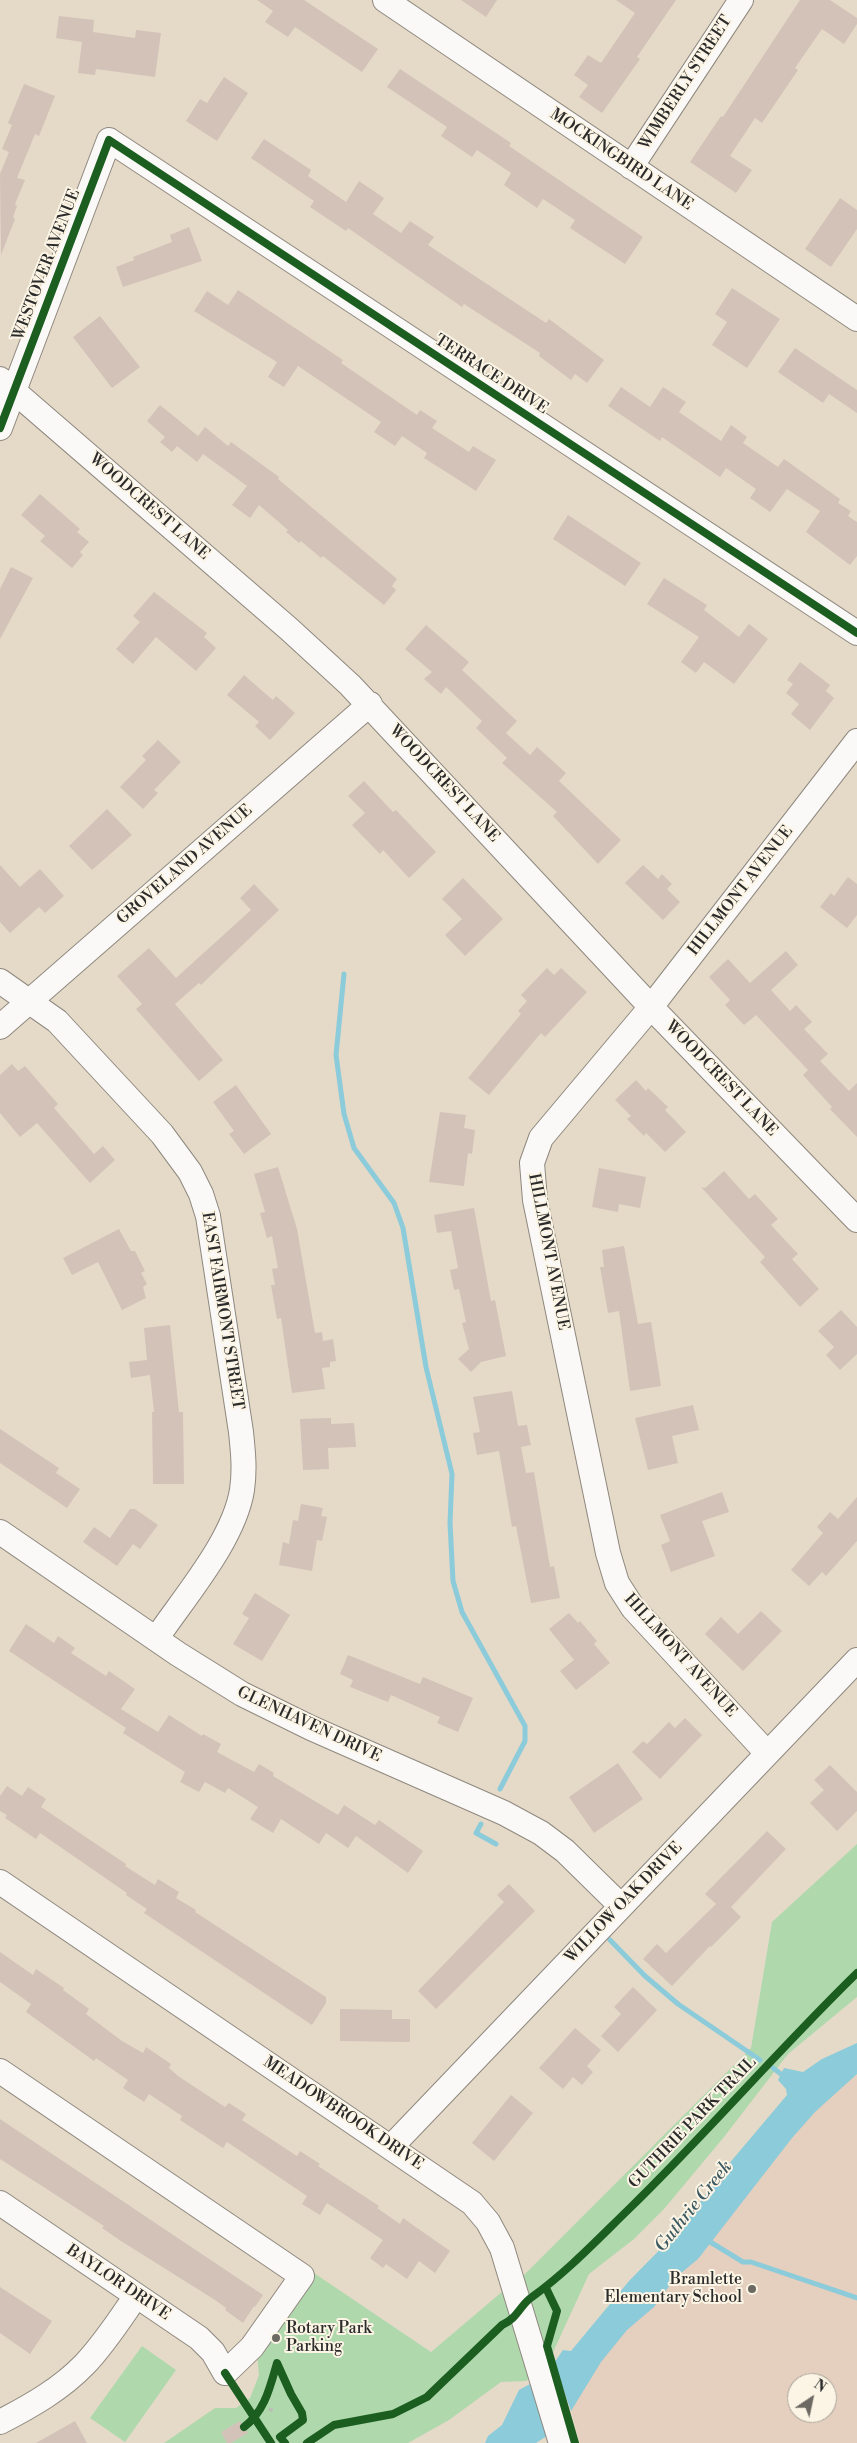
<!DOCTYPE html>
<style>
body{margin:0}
#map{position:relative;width:857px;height:2443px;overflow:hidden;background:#e5dac8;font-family:"Libre Bodoni",serif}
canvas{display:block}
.north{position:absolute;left:787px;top:2373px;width:50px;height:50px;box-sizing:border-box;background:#fcf5e5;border:1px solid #a8a49b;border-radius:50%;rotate:34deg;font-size:14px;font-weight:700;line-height:20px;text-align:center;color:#2b2b2b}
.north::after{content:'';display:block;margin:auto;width:18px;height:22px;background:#6c6862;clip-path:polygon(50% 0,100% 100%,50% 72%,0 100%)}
</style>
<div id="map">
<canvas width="857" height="2443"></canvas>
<div class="north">N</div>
</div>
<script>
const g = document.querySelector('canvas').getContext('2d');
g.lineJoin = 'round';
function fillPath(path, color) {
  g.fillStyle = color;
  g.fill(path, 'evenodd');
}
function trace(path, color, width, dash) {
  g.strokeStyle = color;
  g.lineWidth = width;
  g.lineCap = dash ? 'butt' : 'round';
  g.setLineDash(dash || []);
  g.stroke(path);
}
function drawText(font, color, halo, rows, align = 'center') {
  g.font = font + ' "Libre Bodoni",serif';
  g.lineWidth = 4;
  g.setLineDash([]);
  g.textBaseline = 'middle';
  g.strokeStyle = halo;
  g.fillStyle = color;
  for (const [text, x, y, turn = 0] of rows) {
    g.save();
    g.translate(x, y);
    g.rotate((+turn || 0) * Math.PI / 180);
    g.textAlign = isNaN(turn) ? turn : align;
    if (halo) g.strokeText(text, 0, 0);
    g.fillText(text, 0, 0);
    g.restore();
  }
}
const built = new Path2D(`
 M857 2068V2443H580L565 2388 695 2236ZM797 2383H827V2413H797Z`);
const green = new Path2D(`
 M857 1844V1997L788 2054 724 2137 664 2209 634 2239 589 2274 548 2363 523 2276 751 2048 772 1922Z
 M314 2273 431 2352 503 2291 530 2378 526 2381 501 2382 449 2420 408 2443H164L215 2408H236L250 2398 259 2375 257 2355Z
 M142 2346 176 2370 125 2442 90 2418Z`);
const water = new Path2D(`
 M857 2043V2074L815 2112 792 2138 698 2259 675 2278 654 2307 627 2330 601 2362 571 2411 554 2363 563 2350 571 2351 629 2281 681 2228 722 2172 787 2095 786 2089 778 2080 784 2068 803 2072 822 2059Z
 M530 2384 547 2436 536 2443H485L488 2436 502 2425 519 2390Z`);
const stream = new Path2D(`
 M344 974 336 1055 344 1114 354 1148 394 1203 403 1228 426 1367 452 1474 450 1523 453 1581 462 1612 525 1726V1741L500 1789
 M481 1824 476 1833 496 1844
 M610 1940 645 1976 678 2004 760 2060
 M773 2068 785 2077
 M707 2240 743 2262H751L857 2298`);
const building = new Path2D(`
 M257 0H304L378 49 362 72 295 27 288 37 265 22 273 11Z
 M461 0H497L486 17Z
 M616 0H676L637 57 640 59 602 113 579 97 588 85 574 75 588 55 601 63 635 13Z
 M800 0H830L857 18V24L844 44 822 29 795 68 798 70 762 123 755 118 730 156 752 170 736 193 690 162 721 116 723 117Z
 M59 16 94 20 93 32 135 38 136 30 161 33 155 77 96 69 95 75 78 73 82 42 56 38Z
 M400 69 511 143 509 146 643 237 625 264 570 228 575 220 543 199 537 208 504 185 511 173 477 150 472 157 441 136 447 127 387 87Z
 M224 77 248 93 217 141 186 121 200 99 207 103Z
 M24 84 55 96 39 136 35 134 17 178 25 180 15 204 17 206 13 217 15 219 1 255 0 174 9 152 2 149 12 125 8 123Z
 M264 139 311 170 308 176 346 202 359 181 384 198 373 214 401 233 410 221 434 237 428 245 546 323 549 319 604 360 587 383 575 374 571 380 539 356 540 353 464 304 462 307 348 228 346 231 310 207 314 201 251 158Z
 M840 198 857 210V229L831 267 805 249Z
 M189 227 202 261 123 287 116 267 134 260 133 257 172 242 170 235Z
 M732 288 780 319 747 368 712 345 727 322 715 314Z
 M238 290 343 360 341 363 417 415 420 410 437 421 432 428 469 452 473 446 496 460 476 491 424 458 427 453 402 436 395 446 374 432 381 422 298 366 284 387 268 377 277 362 194 311 207 291 228 305Z
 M100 316 140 367 112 388 73 337Z
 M795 348 857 390V413L829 394 823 403 778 372Z
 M621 387 650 407 663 387 686 402 679 412 721 441 731 425 747 437 743 443 778 467 784 459 840 499 838 503 851 511 848 516 857 522V556L850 565 806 532 820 511 787 489 770 512 750 498 756 489 726 468 720 477 662 437 660 441 608 406Z
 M160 405 198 436 205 427 228 446 231 442 279 477 278 479 397 579 392 586 396 590 384 605 323 556 321 558 301 541 299 543 286 532 288 530 259 505 250 518 232 505 247 486 203 454 197 462 177 446 172 452 160 442 165 437 147 421Z
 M40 494 80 529 77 532 89 542 80 552 83 555 72 568 40 541 45 536 21 515Z
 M568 515 641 563 625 586 553 539Z
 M11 567 33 578 0 639V589Z
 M664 578 707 605 704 610 739 637 749 624 768 639 734 684 704 662 696 673 681 662 699 637 647 604Z
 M154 592 207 633 204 637 216 648 196 671 156 637 133 664 116 649 140 622 133 616Z
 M426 625 469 662 462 670 517 721 506 733 530 755 537 747 566 773 559 781 621 840 598 864 553 816 557 812 502 763 507 758 476 728 482 721 446 687 441 694 424 679 432 672 405 649Z
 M800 662 830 685 826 691 834 698 810 730 791 714 799 704 786 693 793 684 787 680Z
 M244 675 267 695 273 700 276 696 295 713 270 740 255 726 259 722 227 695Z
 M158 740 181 762 154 790 158 793 143 809 120 787 146 760 142 756Z
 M364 781 393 812 396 810 436 852 409 878 383 850 380 854 352 825 365 813 348 796Z
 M107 809 132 835 92 870 69 846Z
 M0 865 20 887 40 869 64 896 45 913 39 907 10 933 0 922Z
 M643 865 658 879 662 874 672 884 667 889 680 902 663 920 625 883Z
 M848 877 857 884V915L847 928 820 907 831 893 834 896Z
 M463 878 503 919 465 956 445 935 462 919 442 899Z
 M254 884 279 910 201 985 199 983 175 1004 223 1060 199 1081 136 1009 142 1004 117 976 149 948 176 978 251 910 240 898Z
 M786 951 798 965 771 990 790 1011 796 1005 812 1022 804 1029 828 1054 820 1061 849 1091 857 1083V1137L830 1109 832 1107 803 1075 808 1070 756 1015 744 1025 725 1005 730 1000 709 977 728 959 750 983Z
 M547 968 554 975 561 968 587 992 545 1037 541 1033 489 1095 468 1078 521 1014 518 1011 527 1001 521 995Z
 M12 1064 18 1071 25 1066 58 1104 54 1108 94 1154 103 1146 115 1160 90 1183 37 1123 20 1137 0 1113V1075Z
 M636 1080 646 1091 648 1088 668 1107 665 1110 686 1132 665 1152 646 1133 644 1136 627 1119 631 1116 615 1100Z
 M236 1085 271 1134 244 1154 229 1134 234 1131 213 1102Z
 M440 1112 466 1115 464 1128 475 1130 472 1154 468 1153 464 1186 429 1182Z
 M278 1167 297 1229 315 1333 322 1332 323 1341 333 1339 336 1361 330 1362V1367L322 1368 325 1389 292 1393 281 1318 277 1319 271 1285H275L272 1269 278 1268 272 1236 267 1238 260 1213 265 1212 254 1174Z
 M599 1168 646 1177 640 1208 619 1204 618 1212 592 1207Z
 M724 1171 749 1199 755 1194 778 1219 771 1225 798 1254 792 1259 819 1289 800 1307 760 1262 765 1257 701 1187 705 1188Z
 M474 1208 491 1301 495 1300 506 1356 481 1362 471 1372 458 1359 469 1349 462 1323 466 1322 459 1289 454 1290 450 1270 458 1268 451 1231 437 1233 434 1215Z
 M119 1229 131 1251H135L145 1271 141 1273 147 1284 143 1287 146 1298 122 1310 98 1262 72 1275 63 1258Z
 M624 1246 638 1324 651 1322 661 1386 630 1391 619 1311 608 1313 600 1267H604L602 1250Z
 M841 1310 857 1327V1354L840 1370 826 1355 834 1347 818 1331Z
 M170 1325 179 1412H183L184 1484H153L152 1412H154L150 1375 131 1378 129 1362 147 1360 144 1328Z
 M512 1391 518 1426 527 1425 531 1445 521 1447 526 1473 534 1472 550 1567 554 1566 560 1598 531 1603 516 1526 512 1527 499 1451 477 1455 473 1433 480 1432 473 1397Z
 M693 1405 699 1430 672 1436 678 1463 648 1470 635 1418Z
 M331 1418V1424L354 1423 356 1447 328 1448 329 1469 303 1470 300 1419Z
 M0 1429 59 1468 56 1473 80 1489 67 1508 0 1463Z
 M722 1492 729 1512 702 1521 715 1556 671 1572 661 1545 670 1541 660 1515Z
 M857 1497V1541L826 1576 822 1572 809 1586 791 1570 823 1533 817 1527 830 1512 838 1519Z
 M301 1504 323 1508 321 1516 327 1517 322 1541 317 1540 312 1571 279 1565 283 1542 289 1544 293 1520 298 1521Z
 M130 1509H135L158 1525 140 1549 133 1544 117 1566 83 1542 94 1527 110 1538Z
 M255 1593 290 1615 262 1661 233 1644 249 1618 242 1614Z
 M761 1611 782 1631 743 1671 705 1634 721 1617 738 1634Z
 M569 1613 578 1623 580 1621 597 1641 594 1644 610 1663 576 1690 560 1671 574 1660 549 1629Z
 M26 1624 54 1643 58 1636 75 1648 71 1653 106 1676 109 1671 135 1689 121 1709 158 1732 169 1715 202 1736 203 1734 221 1744 217 1752 254 1772 259 1764 274 1773 273 1776 338 1815 344 1805 375 1825 379 1820 423 1851 408 1873 356 1836 348 1848 326 1833 319 1844 281 1819 273 1833 250 1819 258 1807 228 1788 225 1793 205 1782 199 1792 180 1782 185 1772 123 1733 126 1728 9 1651Z
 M348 1655 420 1684 423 1677 473 1698 458 1732 437 1723 440 1717 391 1695 388 1702 350 1687 353 1680 340 1674Z
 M685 1718 702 1735 660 1779 632 1752 643 1741 647 1744 669 1722 675 1728Z
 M618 1763 643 1799 594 1833 569 1797Z
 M830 1765 857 1792V1811L837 1831 810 1803 824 1790 814 1780Z
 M7 1786 22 1796 28 1787 46 1799 41 1807 126 1864 125 1866 155 1885 158 1879 179 1892 176 1898 196 1910 195 1912 326 1997V2003L312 2025 144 1913 147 1909 126 1895 127 1893 40 1833 36 1839 5 1818 7 1815 0 1811V1796Z
 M767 1831 786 1849 731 1907 741 1917 711 1947 710 1946 672 1986 643 1959 657 1944 666 1953 716 1904 705 1894Z
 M509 1884 535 1911 436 2009 418 1991 504 1902 497 1895Z
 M0 1952 33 1975 36 1969 64 1988 63 1990 89 2009 86 2014 122 2041 143 2053 146 2047 171 2064 169 2068 178 2076 225 2107 229 2103 246 2114 242 2120 297 2156 300 2151 320 2164 318 2166 379 2206 377 2208 400 2224 403 2218 450 2251 435 2273 419 2261 407 2279 386 2264 383 2268 370 2258 383 2240 327 2203 320 2215 302 2204 307 2196 227 2142 223 2148 180 2120 182 2116 149 2094 144 2102 123 2088 128 2080 96 2058 94 2061 26 2012 31 2004 0 1982Z
 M633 1987 657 2010 618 2052 601 2036 621 2014 614 2007Z
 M340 2009 392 2010V2019H410V2042L340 2041Z
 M575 2028 601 2050 587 2066 593 2072 582 2085 573 2077 563 2089 539 2068Z
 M511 2095 533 2113 494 2161 472 2143Z
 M0 2119 263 2295 255 2307 254 2306 243 2323 225 2310 226 2308 215 2300 121 2241 102 2228 104 2226 0 2159Z
 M0 2287 52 2321 30 2354 0 2333Z
 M75 2421 87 2443H36Z
 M240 2421 248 2433 231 2443H227L221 2432Z`);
const path = new Path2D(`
 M262 2405 275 2412`);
const minor = new Path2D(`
 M385 0 857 319
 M631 167 741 0
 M0 379 289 629 350 685 651 1007 857 1220
 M0 428 109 140 857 633
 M0 981 57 1021 162 1134 190 1172 201 1194 208 1216 241 1432C243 1451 245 1470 242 1490 234 1540 185 1596 156 1639
 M0 1027 370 704
 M0 1532 178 1654 242 1694 311 1728 504 1813 541 1833 565 1851 621 1906
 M767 1753 633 1608 617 1583 608 1553 535 1200 532 1163 541 1138 651 1007 857 741
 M0 1882 472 2203 488 2222 502 2248 561 2443
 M0 2071 302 2276 252 2347 225 2373 213 2352 199 2338 0 2203
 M391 2147 857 1660
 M0 2422C31 2406 61 2389 85 2364 105 2343 120 2319 136 2296`);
const cycleway = new Path2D(`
 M0 428 109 140 857 633
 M546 2288 557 2311 547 2346 575 2443
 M225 2373 271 2443
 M244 2427C265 2411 270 2387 277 2363L291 2394 302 2413 303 2420 280 2437 285 2443
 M307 2443 334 2425 393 2414 427 2397 502 2325C518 2318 520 2305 532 2297 568 2271 598 2239 630 2208 708 2132 779 2049 857 1973`);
const markers = [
 [752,2289,5,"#6c6862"],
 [276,2338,5,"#6c6862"]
];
const streetNames = [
 ["WIMBERLY STREET",686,83,-57],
 ["MOCKINGBIRD LANE",621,160,34],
 ["WESTOVER AVENUE",47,265,-69],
 ["TERRACE DRIVE",491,375,33],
 ["WOODCREST LANE",149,507,41],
 ["WOODCREST LANE",444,784,47],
 ["GROVELAND AVENUE",185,865,-41],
 ["HILLMONT AVENUE",741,891,-52],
 ["WOODCREST LANE",721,1079,46],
 ["HILLMONT AVENUE",548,1252,79],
 ["EAST FAIRMONT STREET",222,1311,81],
 ["HILLMONT AVENUE",680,1656,48],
 ["GLENHAVEN DRIVE",309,1725,25],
 ["WILLOW OAK DRIVE",624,1903,-46],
 ["MEADOWBROOK DRIVE",343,2114,34],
 ["GUTHRIE PARK TRAIL",693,2123,-46],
 ["BAYLOR DRIVE",118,2283,34]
];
const poiNames = [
 ["Bramlette",742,2280],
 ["Elementary School",742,2298],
 ["Rotary Park",286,2329,"left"],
 ["Parking",286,2347,"left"]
];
const waterNames = [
 ["Guthrie Creek",694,2207,-51]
];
fillPath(built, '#e5cfbe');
fillPath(green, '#b0d8ad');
fillPath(water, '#8bcbda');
trace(stream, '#8bcbda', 5);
fillPath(building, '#d3c2b8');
trace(minor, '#8e887f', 26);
trace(path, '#bcbbb7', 3, [4, 4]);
trace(minor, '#fbf9f7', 24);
trace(cycleway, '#1b5e20', 8);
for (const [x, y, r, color] of markers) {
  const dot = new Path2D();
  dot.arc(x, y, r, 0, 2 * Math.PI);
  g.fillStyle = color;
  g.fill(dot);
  trace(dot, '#fcf5e5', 2);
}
drawText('16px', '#2b2b2b', '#fcf5e5', streetNames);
drawText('16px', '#2b2b2b', '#fcf5e5', poiNames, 'right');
drawText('italic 18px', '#3c5962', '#fcf5e5', waterNames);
</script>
